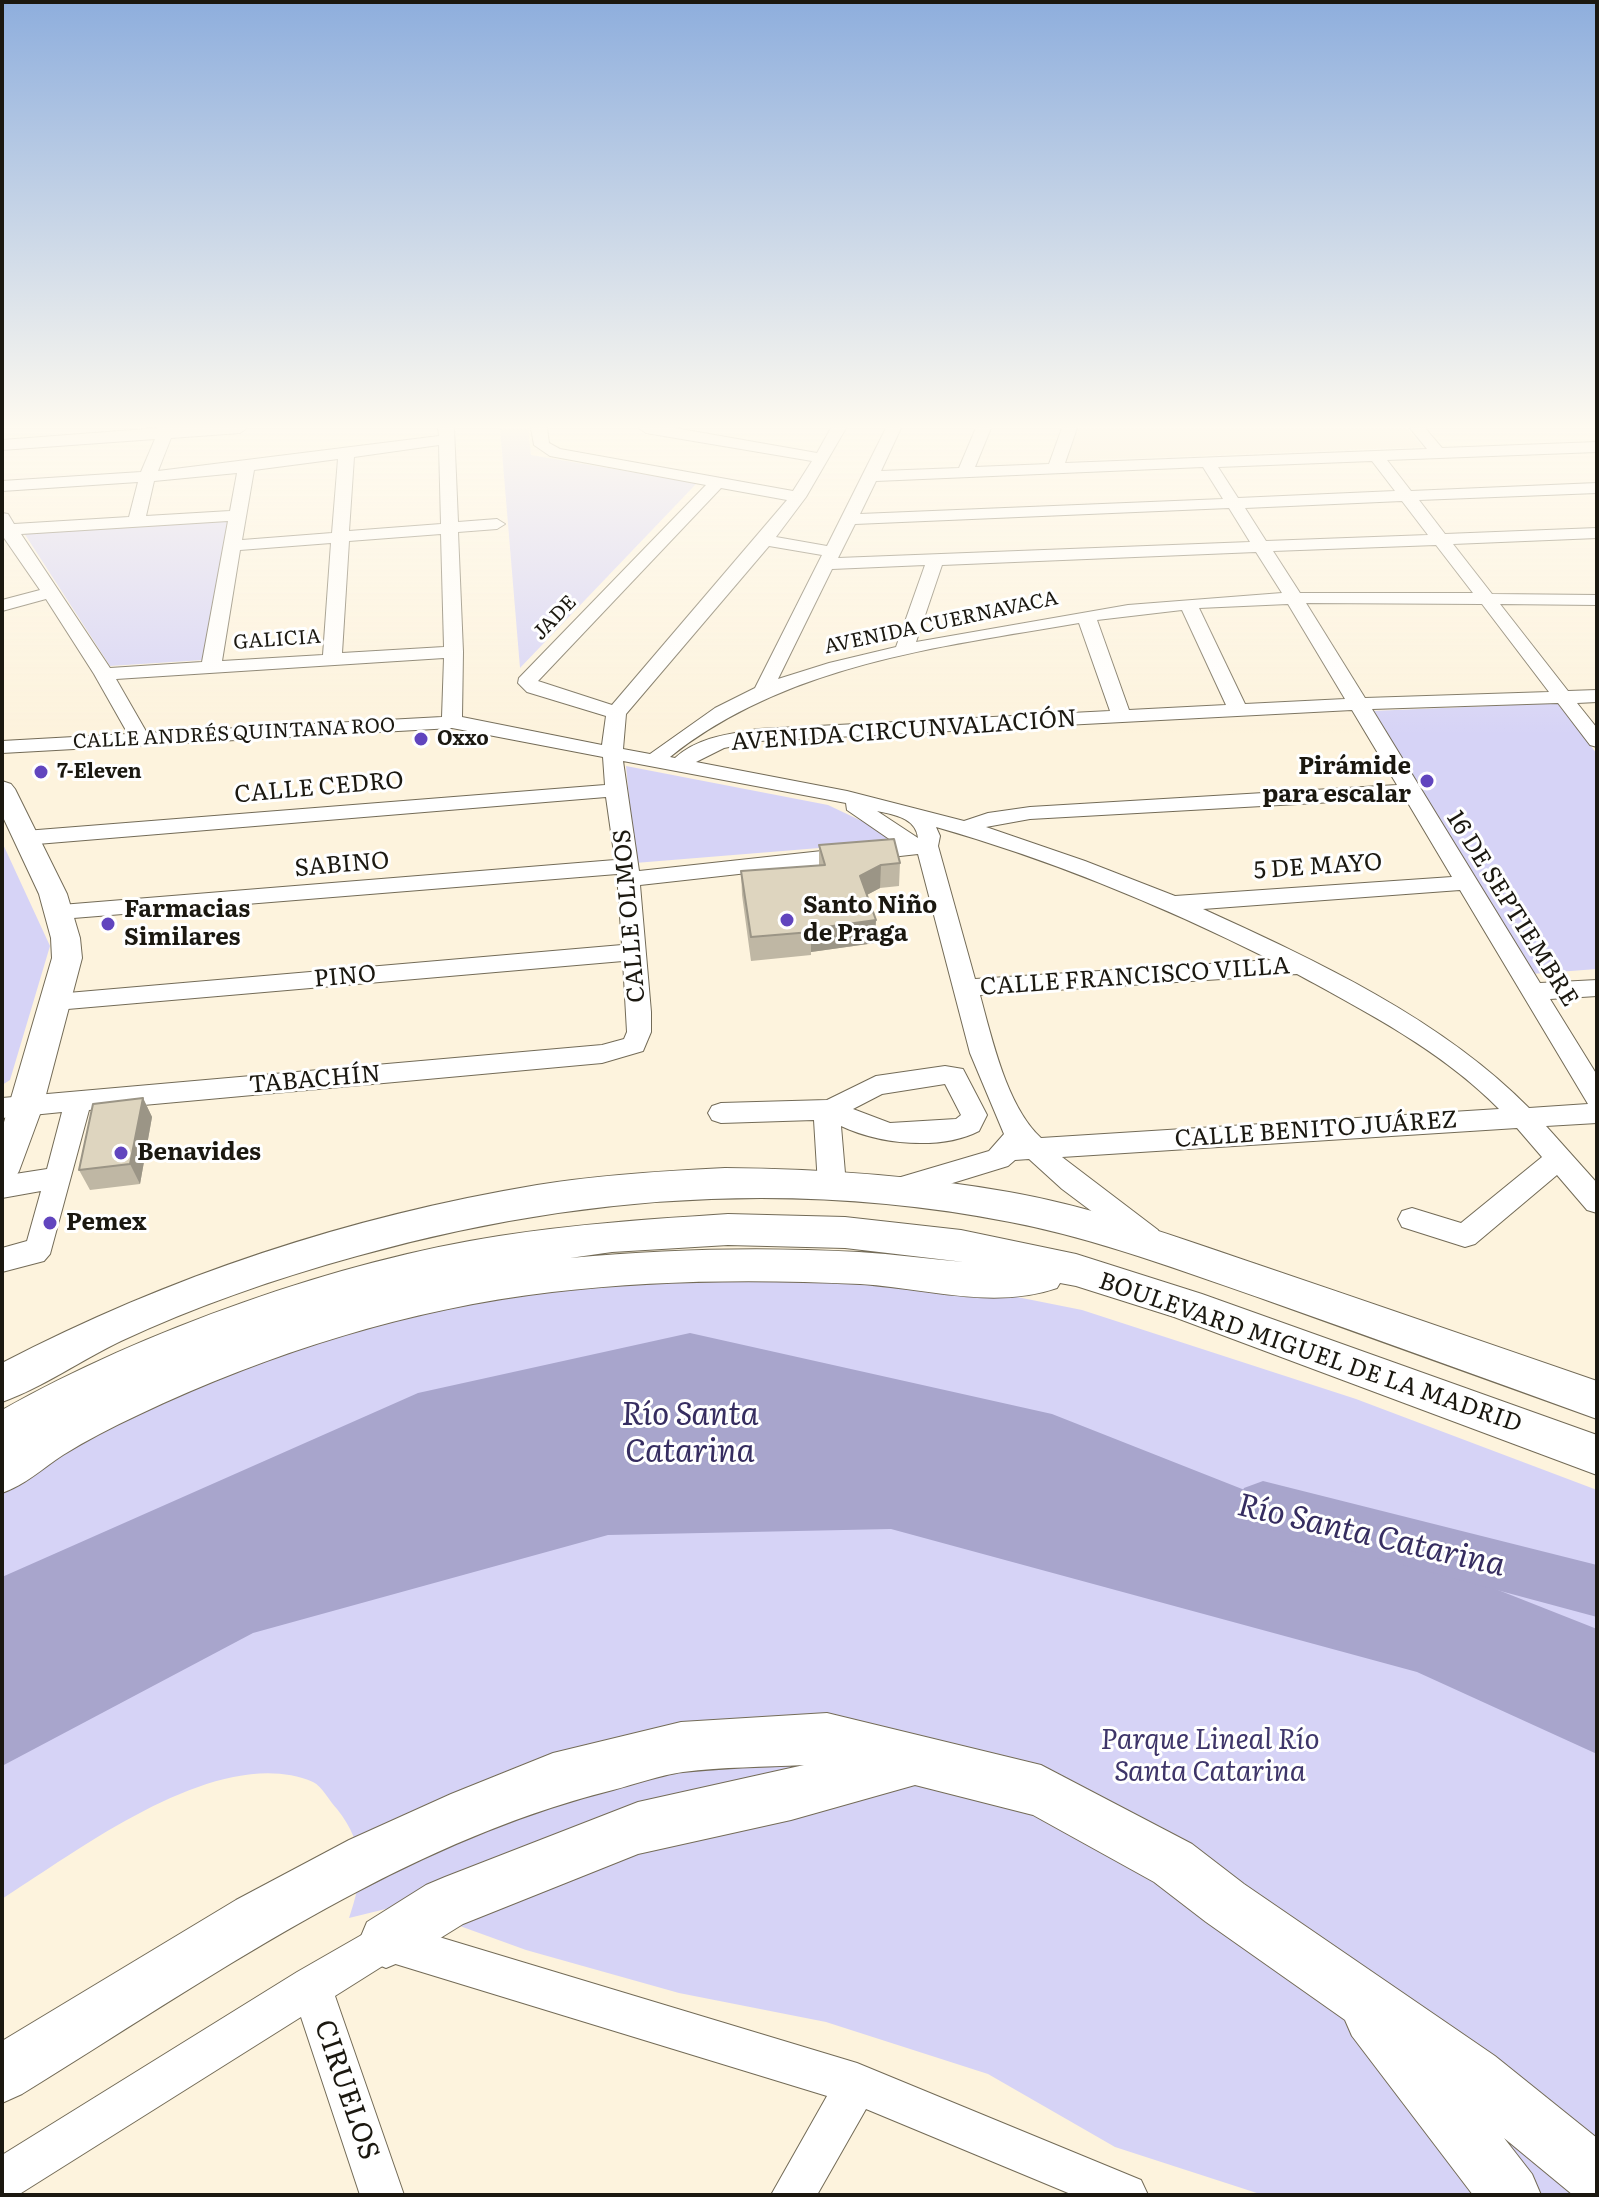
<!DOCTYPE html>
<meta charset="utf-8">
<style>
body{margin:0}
#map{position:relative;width:1599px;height:2197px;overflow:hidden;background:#fdf3dd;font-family:Literata,serif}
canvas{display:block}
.frame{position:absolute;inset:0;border:4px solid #1b1810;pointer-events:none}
</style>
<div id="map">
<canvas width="1599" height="2197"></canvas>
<div class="frame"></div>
</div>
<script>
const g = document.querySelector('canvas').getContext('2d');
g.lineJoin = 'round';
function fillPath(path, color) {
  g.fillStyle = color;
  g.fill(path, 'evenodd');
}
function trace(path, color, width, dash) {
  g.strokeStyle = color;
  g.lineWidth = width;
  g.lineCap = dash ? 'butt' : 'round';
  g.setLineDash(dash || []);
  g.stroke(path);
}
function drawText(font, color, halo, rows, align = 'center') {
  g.font = font + ' Literata,serif';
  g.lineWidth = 6;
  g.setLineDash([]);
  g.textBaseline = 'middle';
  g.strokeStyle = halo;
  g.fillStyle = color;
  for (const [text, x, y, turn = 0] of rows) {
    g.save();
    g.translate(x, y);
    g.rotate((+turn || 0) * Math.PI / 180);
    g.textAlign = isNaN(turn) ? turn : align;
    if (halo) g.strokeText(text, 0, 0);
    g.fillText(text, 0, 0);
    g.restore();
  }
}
const built = new Path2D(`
 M1079 428H1407L1422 447 1065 461Z`);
const green = new Path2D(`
 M500 428H528L531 455 697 483 520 668Z
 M228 520 204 660 110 666 24 533Z
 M1558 703 1597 754V969L1531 974 1372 711Z
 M626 766 828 805 870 825 893 842 635 863Z
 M2 842 50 946 10 1080 2 1085Z
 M702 1268 1007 1295 1082 1310 1356 1399 1597 1490V2195H1263L1115 2147 988 2074 826 2022 679 1993 526 1950 402 1905 349 1918C363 1878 366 1845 337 1809 330 1802 322 1786 313 1782 219 1742 78 1851 2 1899V1487L156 1404 269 1358 405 1316 513 1289Z`);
const water = new Path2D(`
 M690 1333 1052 1414 1597 1629V1754L1417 1672 891 1529 608 1535 253 1633 2 1766V1577L418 1393Z`);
const river = new Path2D(`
 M1263 1481 1597 1565V1617L1244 1522 1237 1505 1244 1488Z`);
const minor = new Path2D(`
 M247 428 240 433 171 438 158 471 439 436 438 428H454L458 522 497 519 505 524 497 529 458 532 463 652 462 717 602 745 606 716 527 692 518 683 519 678 706 485 550 456 534 445 531 428H547L549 443 560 449 793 491 812 461 646 433 639 428H675L817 453 831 428H846L806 497 776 537 827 546 886 428H901L881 471 959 468 976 428H991L975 467 1049 464 1062 428H1077L1065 463 1427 449 1410 428H1425L1442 448 1597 442V452L1387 460 1411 491 1597 483V493L1419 500 1445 534 1597 528V538L1453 544 1492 594 1597 595V605L1500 604 1568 691 1597 690V702L1577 703 1597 728V747L1590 745 1558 703 1372 709 1540 983 1597 980V996L1550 999 1597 1075V1123L1546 1126 1597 1183V1213L1587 1210 1557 1175 1475 1244 1465 1247 1402 1227 1398 1219 1402 1211 1412 1208 1461 1223 1542 1157 1517 1128 1062 1157 1158 1230 1162 1238 1158 1246 1148 1249 1138 1246 1062 1189 1029 1159 1015 1160 1008 1166 894 1201 884 1198 880 1190 884 1182 989 1151 1004 1134 970 1053 918 854 640 885 651 1012V1032L643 1051 602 1063 89 1110 50 1254 44 1261 2 1272V1248L27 1241 41 1191 2 1198V1176L47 1169 62 1112 2 1118V1098L602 1045 624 1039 627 1032 623 961 56 1010 47 1008 44 1002 47 996 56 994 622 945 617 874 61 919 53 917 50 912 53 907 61 905 615 860 606 797 25 845 17 843 14 838 25 831 605 785 603 757 452 728 2 753V741L128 734 94 674 46 599 2 611V600L40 590 2 535V513L8 514 14 524 129 517 138 482 2 491V481L141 472 155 439 2 450V440L159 428ZM439 445 441 524 349 531 354 457ZM338 459 332 533 242 540 254 470ZM1372 461 1395 491 1238 498 1218 467ZM1203 467 1223 499 860 514 876 481ZM237 473 230 511 146 516 154 481ZM721 488 787 500 612 705 538 681ZM1402 501 1428 535 1266 541 1245 508ZM1229 508 1250 542 838 558 855 524ZM228 521 202 662 110 668 21 534ZM441 534 444 647 342 653 349 541ZM331 543 323 655 222 661 240 550ZM1436 545 1473 593H1300L1273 551ZM769 546 822 555 755 688 715 708 650 754 623 749 626 714ZM1256 552 1282 593 1128 605 916 642 942 565ZM925 565 896 647 829 663 778 679 832 569ZM1306 603 1482 604 1549 692 1365 698ZM1288 604 1345 699 1245 704 1199 608ZM1182 610 1226 705 1129 710 1097 620ZM1079 623 1110 711 759 729C729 734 698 737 675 758L670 757C785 665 938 647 1079 623ZM444 658 442 717 147 733 116 679ZM1352 710 1397 785 1030 807 988 813 964 821 847 791 696 762 724 748 759 741ZM623 761 846 803 847 810 895 843 639 871ZM1405 798 1452 877 1175 896 1085 861 986 827 1030 819ZM877 811C895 815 916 818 918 838ZM936 827C1052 860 1163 906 1271 960L975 979 938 846 940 836ZM1460 890 1588 1104 1529 1108C1442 1019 1315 960 1203 909ZM1297 974C1368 1013 1442 1051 1499 1109L1041 1138C1007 1107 992 1039 980 995Z
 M945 1066 963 1069 987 1115 979 1131C940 1151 879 1144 841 1126L846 1185 842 1192 832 1196 822 1192 818 1185 814 1120 721 1123 712 1120 708 1113 712 1106 721 1103 827 1100 876 1076ZM945 1084 961 1115 956 1119 890 1123 853 1109 882 1094Z
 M386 1921 857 2063 1141 2180 1148 2195H1073L866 2109 817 2195H771L827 2096 389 1962 335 1996 404 2195H360L301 2017 18 2195H2V2155L297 1972Z`);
const major = new Path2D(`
 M2 781 11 784 15 789 67 894 80 938 82 958 43 1106 19 1171 14 1180 2 1184V1129L52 958 51 938 39 894 2 815Z`);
const highway = new Path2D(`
 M725 1168C821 1169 914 1175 1009 1192 1094 1207 1177 1237 1259 1265 1372 1303 1484 1342 1597 1381V1419C1487 1379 1377 1339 1266 1300 1182 1271 1098 1239 1010 1222 792 1179 571 1196 357 1256 277 1278 196 1306 121 1341 81 1360 44 1387 2 1402V1363C169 1276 351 1216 537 1185 599 1175 662 1171 725 1168Z
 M728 1214 845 1217 961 1230 1076 1254 1202 1294 1597 1435V1475L1174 1317 1076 1286 1060 1283 1057 1288C994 1310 924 1288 860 1284 758 1279 653 1280 552 1292 408 1309 269 1353 138 1415 112 1427 87 1440 63 1455 43 1468 25 1485 2 1493V1410C144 1330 338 1261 499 1236 575 1224 651 1219 728 1214ZM728 1245 845 1248 964 1262C929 1259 894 1254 859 1252 764 1247 666 1249 570 1258L612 1252Z
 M827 1713 1041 1765 1192 1844 1244 1884 1495 2056 1597 2138V2195H1573L1504 2138 1532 2174 1541 2195H1473L1352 2036 1345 2020 1206 1922 1154 1882 1033 1815 915 1785 791 1820 638 1854 463 1924 405 1960 386 1968 367 1960 359 1941 367 1922 426 1885 445 1877 638 1802 804 1765C764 1767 723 1767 683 1772 660 1775 636 1784 613 1790 397 1844 209 1979 22 2094L2 2103V2041L236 1900 349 1840 451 1794 553 1753 681 1722Z`);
const wall = new Path2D(`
 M819 845 900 863 899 886 880 888 867 895 875 943 811 952V955L751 961 742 895 741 871 819 866Z
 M143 1098 152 1117 140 1184 90 1190 79 1170Z`);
const shadedWall = new Path2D(`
 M881 865 880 888 859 899 860 876Z
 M876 920 875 943 811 952V929Z
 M143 1098 152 1117 140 1184 130 1164Z`);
const building = new Path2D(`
 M894 839 900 863 881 865 860 876 876 920 811 929V932L751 937 741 871 825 865 819 845Z
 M143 1098 130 1164 79 1170 93 1104Z`);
const markers = [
 [421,739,8,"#6145be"],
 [41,772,8,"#6145be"],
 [1427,781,8,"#6145be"],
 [787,920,8,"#6145be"],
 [108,924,8,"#6145be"],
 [121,1153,8,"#6145be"],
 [50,1223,8,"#6145be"]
];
const farStreetnames = [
 ["JADE",555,618,-46],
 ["AVENIDA CUERNAVACA",941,623,-12],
 ["GALICIA",277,640,-4],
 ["CALLE ANDRÉS QUINTANA ROO",234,734,-3]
];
const farPoinames = [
 ["Oxxo",437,739],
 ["7-Eleven",57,772]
];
const streetNames = [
 ["AVENIDA CIRCUNVALACIÓN",904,731,-4],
 ["CALLE CEDRO",319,788,-5],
 ["SABINO",342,865,-5],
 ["5 DE MAYO",1318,867,-4],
 ["16 DE SEPTIEMBRE",1512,909,58],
 ["CALLE OLMOS",630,916,-95],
 ["PINO",345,977,-5],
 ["CALLE FRANCISCO VILLA",1135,977,-4],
 ["TABACHÍN",315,1080,-5],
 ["CALLE BENITO JUÁREZ",1316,1130,-4],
 ["BOULEVARD MIGUEL DE LA MADRID",1310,1353,19]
];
const poiNames = [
 ["Pirámide",1411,767,"right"],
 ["para escalar",1411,795,"right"],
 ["Santo Niño",803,906],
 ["de Praga",803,934],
 ["Farmacias",124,910],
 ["Similares",124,938],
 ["Benavides",137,1153],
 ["Pemex",66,1223]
];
const nearParknames = [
 ["Parque Lineal Río",1210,1741],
 ["Santa Catarina",1210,1773]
];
const nearStreetnames = [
 ["CIRUELOS",346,2090,71]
];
const nearWaternames = [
 ["Río Santa",690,1416],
 ["Catarina",690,1453],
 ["Río Santa Catarina",1371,1536,13]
];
fillPath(built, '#f6e9cc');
fillPath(green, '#d6d3f6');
fillPath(water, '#a8a5cc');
fillPath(river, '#a8a5cc');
trace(minor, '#736b57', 2);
trace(major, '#736b57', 2);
trace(highway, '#736b57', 2);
fillPath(minor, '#fff');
fillPath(major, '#fff');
fillPath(highway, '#fff');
fillPath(wall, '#bfb7a4');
fillPath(shadedWall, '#9b9586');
fillPath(building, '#ded5bf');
trace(building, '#9b9586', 2);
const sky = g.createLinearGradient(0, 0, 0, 736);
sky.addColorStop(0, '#8eaedd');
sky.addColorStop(0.58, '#fefaf0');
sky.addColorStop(1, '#fefaf000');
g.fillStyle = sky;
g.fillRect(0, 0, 1599, 736);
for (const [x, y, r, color] of markers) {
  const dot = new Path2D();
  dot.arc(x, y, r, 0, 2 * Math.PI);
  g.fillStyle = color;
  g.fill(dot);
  trace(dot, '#fff', 3);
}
drawText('20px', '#1b1810', '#fff', farStreetnames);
drawText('bold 20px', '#1b1810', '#fff', farPoinames, 'left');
drawText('24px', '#1b1810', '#fff', streetNames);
drawText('bold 24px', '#1b1810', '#fff', poiNames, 'left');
drawText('italic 28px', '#3e3569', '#fff', nearParknames);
drawText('28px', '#1b1810', '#fff', nearStreetnames);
drawText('italic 32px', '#362d60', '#fff', nearWaternames);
</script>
